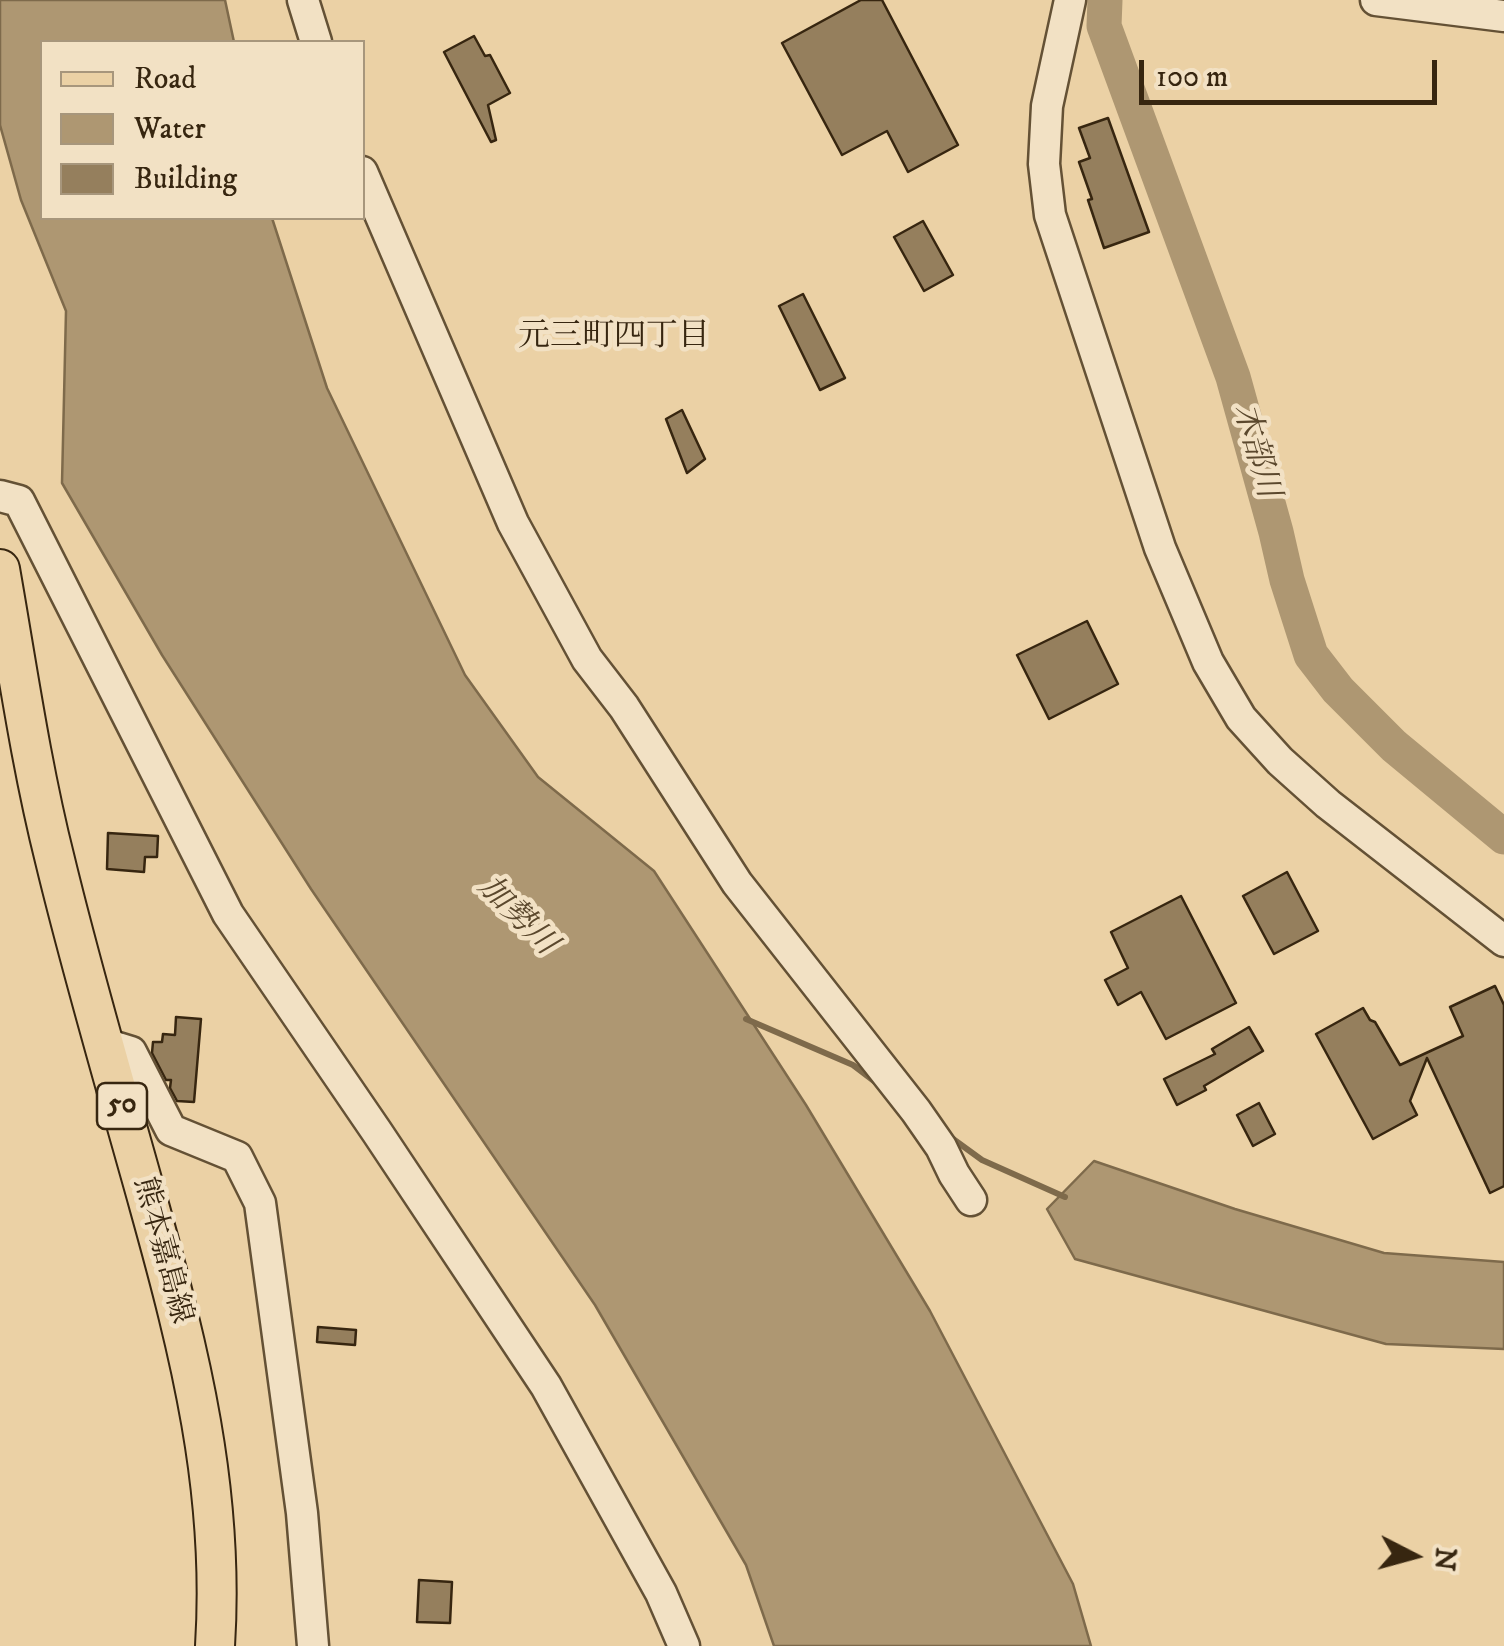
<!DOCTYPE html>
<meta charset="utf-8">
<style>
body{margin:0}
#map{position:relative;width:1504px;height:1646px;overflow:hidden;background:#ebd1a5;font-family:"IM FELL DW Pica",serif}
canvas{display:block}
.legend{position:absolute;left:40px;top:40px;width:325px;height:180px;box-sizing:border-box;background:#f2e1c4;border:2px solid #a7967c;margin:0;padding:12px 18px;list-style:none;font-size:30px;color:#372610}
.legend li{display:flex;align-items:center;gap:20px;height:50px}
.legend b{width:50px;border:2px solid #a7967c}
.north{position:absolute;left:1364px;top:1506px;width:100px;height:100px;-webkit-text-stroke:8px #f2e1c4;paint-order:stroke;rotate:96deg;font-size:28px;font-weight:700;line-height:40px;text-align:center;color:#372610}
.north::after{content:'';display:block;margin:auto;width:35px;height:45px;background:#372610;clip-path:polygon(50% 0,100% 100%,50% 72%,0 100%)}
.scale{position:absolute;left:1139px;top:60px;width:298px;height:45px;box-sizing:border-box;border:5px solid #372610;border-top:0;padding-left:12px;font-size:30px;line-height:35px;white-space:nowrap;color:#372610;-webkit-text-stroke:8px #f2e1c4;paint-order:stroke}
</style>
<div id="map">
<canvas width="1504" height="1646"></canvas>
<ul class="legend">
<li><b style="height:12px;background:#ebd1a5"></b>Road</li>
<li><b style="height:28px;background:#ae9772"></b>Water</li>
<li><b style="height:28px;background:#957f5d"></b>Building</li>
</ul>
<div class="north">N</div>
<div class="scale">100 m</div>
</div>
<script>
const g = document.querySelector('canvas').getContext('2d');
g.lineJoin = 'round';
function fillPath(path, color) {
  g.fillStyle = color;
  g.fill(path, 'evenodd');
}
function trace(path, color, width, dash) {
  g.strokeStyle = color;
  g.lineWidth = width;
  g.lineCap = dash ? 'butt' : 'round';
  g.setLineDash(dash || []);
  g.stroke(path);
}
function drawText(font, color, halo, rows, align = 'center') {
  g.font = font + ' "IM FELL DW Pica","Noto Serif JP",serif';
  g.lineWidth = 9;
  g.setLineDash([]);
  g.textBaseline = 'middle';
  g.strokeStyle = halo;
  g.fillStyle = color;
  for (const [text, x, y, turn = 0] of rows) {
    g.save();
    g.translate(x, y);
    g.rotate((+turn || 0) * Math.PI / 180);
    g.textAlign = isNaN(turn) ? turn : align;
    if (halo) g.strokeText(text, 0, 0);
    g.fillText(text, 0, 0);
    g.restore();
  }
}
const water = new Path2D(`
 M0 0H225L234 42H42V218H272L327 388 465 675 538 777 654 871 806 1105 930 1311 1073 1584 1091 1646H774L746 1565 595 1305 311 889 162 655 62 483 66 311 21 200 0 125Z
 M1094 1161 1235 1209 1384 1253 1504 1262V1349L1386 1344 1075 1259 1047 1209Z`);
const stream = new Path2D(`
 M746 1019 853 1065 878 1084
 M949 1136 982 1160 1065 1197`);
const river = new Path2D(`
 M1105 0 1104 26 1233 377 1276 532 1287 580 1311 655 1338 690 1394 746 1504 837`);
const building = new Path2D(`
 M861 0H882L958 145 908 172 887 131 842 155 782 43Z
 M474 36 485 56 490 55 510 93 488 105 496 140 491 142 444 52Z
 M1108 118 1149 232 1104 248 1088 200 1092 199 1079 162 1090 158 1079 128Z
 M923 221 953 275 924 291 894 237Z
 M803 294 845 378 820 390 779 306Z
 M682 410 705 459 687 473 666 419Z
 M1087 621 1118 684 1049 719 1017 655Z
 M108 833 158 836 157 857H145L144 872 107 869Z
 M1287 872 1318 931 1274 954 1243 896Z
 M1181 896 1236 1003 1166 1039 1141 992 1118 1005 1105 980 1128 968 1111 932Z
 M1495 986 1504 1005V1186L1490 1193 1427 1058 1410 1101 1417 1115 1373 1139 1316 1034 1363 1008 1370 1020 1375 1022 1400 1065 1463 1036 1450 1007Z
 M176 1017 201 1019 194 1102 177 1101 170 1088 171 1080H166L152 1053 153 1042H162L163 1034 175 1035Z
 M1249 1027 1263 1051 1204 1086 1206 1090 1177 1105 1164 1079 1215 1054 1212 1049Z
 M1259 1103 1275 1134 1253 1146 1237 1115Z
 M318 1327 356 1330 355 1345 317 1342Z
 M419 1580 452 1582 450 1623 417 1622Z`);
const minor = new Path2D(`
 M303 0 316 42
 M1070 0 1047 106 1044 164 1050 215 1160 548 1208 662 1241 718 1280 761 1328 804 1504 941
 M1376 0 1504 16
 M362 172 513 523 587 659 624 707 737 883 916 1111 941 1147 954 1174 971 1200
 M0 496 19 501 228 914 377 1132 546 1386 661 1593 684 1646
 M105 1044 131 1052 171 1130 237 1157 260 1203 302 1513 313 1646`);
const major = new Path2D(`
 M0 569C17 666 31 765 55 860 83 976 117 1090 149 1205 190 1352 225 1491 215 1646`);
const shields = [
 [122,1106,50]
];
const shieldNames = [
 ["50",122,1106]
];
const streetNames = [
 ["熊本嘉島線",161,1251,75]
];
const neighbourhoodNames = [
 ["元三町四丁目",614,338]
];
const waterNames = [
 ["木部川",1254,451,74],
 ["加勢川",516,917,45]
];
fillPath(water, '#ae9772');
trace(water, '#7e6a4b', 2.5);
trace(stream, '#7e6a4b', 6);
trace(river, '#ae9772', 35);
fillPath(building, '#957f5d');
trace(building, '#372610', 2.5);
trace(minor, '#645135', 35);
trace(major, '#372610', 42);
trace(minor, '#f2e1c4', 30);
trace(major, '#ebd1a5', 38);
for (const [x, y, w] of shields) {
  const box = new Path2D();
  box.roundRect(x - w / 2, y - 23, w, 46, 8);
  g.fillStyle = '#f2e1c4';
  g.fill(box);
  trace(box, '#372610', 2.5);
}
drawText('bold 28px', '#372610', null, shieldNames);
drawText('30px', '#372610', '#f2e1c4', streetNames);
drawText('32px', '#372610', '#f2e1c4', neighbourhoodNames);
drawText('italic 32px', '#5b482d', '#f2e1c4', waterNames);
</script>
